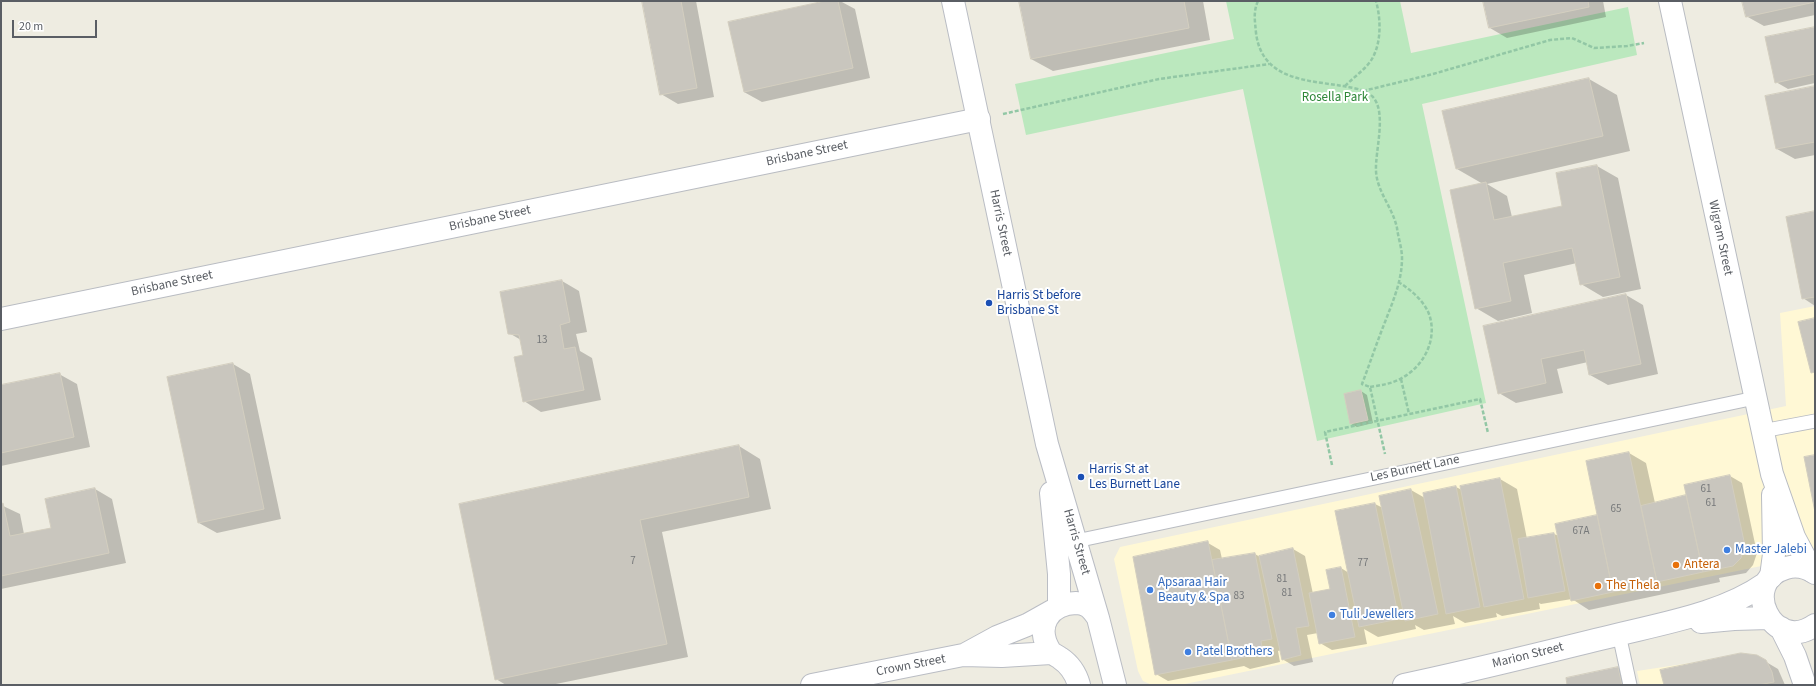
<!DOCTYPE html>
<style>
body{margin:0}
#map{position:relative;width:1816px;height:686px;overflow:hidden;background:#eeece1;font-family:"Source Sans 3",sans-serif}
canvas{display:block}
.frame{position:absolute;inset:0;border:2px solid #5a5e64;pointer-events:none}
.scale{position:absolute;left:12px;top:20px;width:85px;height:18px;box-sizing:border-box;border:2px solid #5a5e64;border-top:0;padding-left:5px;font-size:12px;line-height:14px;white-space:nowrap;color:#5a5e64;-webkit-text-stroke:3px #fff;paint-order:stroke}
</style>
<div id="map">
<canvas width="1816" height="686"></canvas>
<div class="frame"></div>
<div class="scale">20 m</div>
</div>
<script>
const g = document.querySelector('canvas').getContext('2d');
g.lineJoin = 'round';
function fillPath(path, color) {
  g.fillStyle = color;
  g.fill(path, 'evenodd');
}
function trace(path, color, width, dash) {
  g.strokeStyle = color;
  g.lineWidth = width;
  g.lineCap = dash ? 'butt' : 'round';
  g.setLineDash(dash || []);
  g.stroke(path);
}
function drawText(font, color, halo, rows, align = 'center') {
  g.font = font + ' "Source Sans 3",sans-serif';
  g.lineWidth = 4;
  g.setLineDash([]);
  g.textBaseline = 'middle';
  g.strokeStyle = halo;
  g.fillStyle = color;
  for (const [text, x, y, turn = 0] of rows) {
    g.save();
    g.translate(x, y);
    g.rotate((+turn || 0) * Math.PI / 180);
    g.textAlign = isNaN(turn) ? turn : align;
    if (halo) g.strokeText(text, 0, 0);
    g.fillText(text, 0, 0);
    g.restore();
  }
}
const commercial = new Path2D(`
 M1815 306V555L1180 685H1152L1143 681 1138 671 1114 559 1120 547 1786 406 1780 313Z
 M1743 655 1763 660 1768 685H1640L1637 671Z`);
const green = new Path2D(`
 M1226 1H1400L1411 53 1628 7 1637 55 1422 104 1486 403 1317 441 1243 89 1026 135 1015 84 1234 39Z`);
const shadow = new Path2D(`
 M643 1H696L714 97 678 104 661 94Z
 M830 1H840L855 9 870 78 762 102 744 92Z
 M1020 1H1203L1210 40 1053 71 1031 59Z
 M1484 1H1603L1606 17 1507 38 1490 28Z
 M1743 1H1815V15L1764 26 1746 16Z
 M1815 28V83L1788 89 1776 82Z
 M1589 79 1617 95 1630 151 1487 184 1507 196 1512 217 1564 206 1597 166 1618 178 1641 289 1603 297 1581 284 1577 263 1524 275 1532 313 1498 321 1476 308 1483 184 1457 169Z
 M1815 87V155L1795 159 1777 149 1767 97Z
 M1815 212V306L1803 298Z
 M562 281 579 291 587 332 576 334 580 351 592 358 601 400 541 412 524 401V356L521 340 509 333Z
 M1626 295 1643 305 1658 374 1608 385 1590 375 1588 362 1557 369 1563 393 1516 403 1499 393 1484 327Z
 M233 364 250 374 281 519 217 533 199 523Z
 M59 374 77 384 90 447 1 466V386Z
 M1361 391 1367 395 1373 423 1357 427 1351 424Z
 M739 446 760 459 771 509 662 532 688 657 551 685H506L496 679 460 505Z
 M1629 453 1646 463 1655 503 1686 497 1688 498 1730 476 1742 483 1757 553 1753 565 1746 573 1719 578 1720 582 1589 610 1572 599 1541 604 1539 603 1540 609 1502 616 1496 613 1497 617 1465 623 1453 616 1455 624 1424 630 1415 625 1416 629 1378 637 1364 629 1367 644 1332 650 1320 643 1318 633 1307 635 1313 662 1294 666 1282 659 1281 650 1278 651 1280 662 1250 669 1244 666 1168 681 1156 674 1208 543 1220 550 1222 559 1255 554 1260 557 1293 549 1305 556 1313 594 1331 590 1327 571 1341 568 1349 573 1375 504 1383 508 1411 490 1425 498 1456 487 1462 490 1500 479 1517 489 1527 539 1554 534 1559 536 1556 525 1598 516Z
 M95 489 112 499 126 563 1 589V505L20 514 24 534 52 528Z
 M1756 656 1778 669 1785 685H1665Z
 M1618 668 1635 678 1637 685H1568Z`);
const building = new Path2D(`
 M642 1H681L697 88 660 95Z
 M825 1H838L853 68 744 92 728 22Z
 M1019 1H1184L1189 28 1031 59Z
 M1483 1H1588L1589 7 1489 28Z
 M1742 1H1815V2L1746 17Z
 M1815 27V74L1775 83 1765 37Z
 M1589 78 1603 136 1456 169 1442 111Z
 M1815 86V142L1776 149 1765 96Z
 M1597 165 1620 277 1580 285 1572 248 1503 263 1511 301 1475 309 1450 190 1486 182 1494 220 1562 206 1556 173Z
 M1815 211V297L1802 299 1786 217Z
 M562 280 570 322 560 325 564 349 575 347 584 390 523 402 514 357 523 355 519 335 508 334 500 292Z
 M1626 294 1641 364 1589 375 1584 350 1541 359 1546 383 1498 394 1483 326Z
 M1815 318V372L1811 373 1798 322Z
 M233 363 264 509 198 523 167 377Z
 M60 373 74 437 1 453V385Z
 M1361 390 1368 420 1350 424 1344 394Z
 M739 445 749 497 640 520 667 644 495 680 459 504Z
 M1629 452 1657 582 1613 592 1586 461Z
 M1815 455V512L1804 457Z
 M1730 475 1745 546 1741 558 1733 566 1703 572 1684 485Z
 M1500 478 1524 599 1484 607 1460 486Z
 M1456 486 1480 607 1446 614 1423 493Z
 M95 488 109 553 1 576V504L3 503 10 536 51 528 45 499Z
 M1411 489 1438 614 1405 621 1379 496Z
 M1686 495 1703 572 1657 582 1641 506Z
 M1375 503 1399 619 1359 627 1335 511Z
 M1597 515 1613 592 1571 601 1555 524Z
 M1554 533 1565 591 1528 598 1518 539Z
 M1208 541 1232 660 1155 675 1133 557Z
 M1293 548 1309 626 1296 628 1301 655 1282 660 1259 556Z
 M1255 553 1272 639 1261 641 1263 653 1232 660 1212 560Z
 M1341 567 1355 637 1319 644 1309 593 1330 589 1326 570Z
 M1741 653 1757 655 1766 660 1772 672 1774 682 1758 685H1664L1660 670Z
 M1618 667 1622 685H1567L1566 678Z`);
const path = new Path2D(`
 M1258 1C1253 12 1255 21 1256 33 1262 80 1306 80 1343 86 1353 88 1365 89 1373 97 1387 113 1375 151 1376 171 1377 192 1393 208 1397 228 1398 237 1402 248 1402 258 1402 281 1393 301 1385 322 1377 342 1370 363 1362 384L1370 387 1385 454
 M1345 86C1353 78 1363 71 1370 62 1382 45 1381 19 1376 1
 M1363 91 1433 74 1550 40 1572 38 1594 48 1627 46 1644 43
 M1003 114 1159 79 1269 64
 M1401 379 1409 414
 M1370 387C1381 385 1391 384 1400 379 1424 367 1438 339 1429 314 1424 301 1411 290 1400 283
 M1332 465 1325 432 1480 399 1488 433`);
const lane = new Path2D(`
 M1762 431 1815 421
 M1076 541 1755 398
 M1619 634 1630 685`);
const street = new Path2D(`
 M1670 1 1772 474 1794 537 1812 571
 M1 319 979 119
 M1771 577 1774 554 1773 495`);
const secondary = new Path2D(`
 M953 1 1047 444 1098 618
 M1051 493 1059 574V607
 M1815 573C1806 567 1796 565 1786 568 1738 582 1773 655 1815 625
 M1701 622 1734 619 1769 618
 M1781 628 1795 656 1805 685
 M964 655 997 637 1027 625 1052 611
 M812 685 963 655 1002 656 1051 653
 M1079 685C1076 674 1069 664 1060 658 1056 655 1052 654 1050 651 1035 627 1048 604 1076 603 1087 603 1092 609 1098 618L1115 685
 M1404 685C1471 671 1538 654 1604 638 1658 624 1721 615 1766 583`);
const markers = [
 [989,303,4,"#1a4fb4"],
 [1081,477,4,"#1a4fb4"],
 [1727,550,4,"#3f7fe0"],
 [1676,565,4,"#e8710a"],
 [1598,586,4,"#e8710a"],
 [1150,590,4,"#3f7fe0"],
 [1332,615,4,"#3f7fe0"],
 [1188,652,4,"#3f7fe0"]
];
const numberNames = [
 ["13",542,341],
 ["61",1706,490],
 ["61",1711,504],
 ["65",1616,510],
 ["67A",1581,532],
 ["7",633,562],
 ["77",1363,564],
 ["81",1282,580],
 ["81",1287,594],
 ["83",1239,597]
];
const parkNames = [
 ["Rosella Park",1335,98]
];
const streetNames = [
 ["Brisbane Street",807,154,-12],
 ["Brisbane Street",490,219,-12],
 ["Harris Street",1000,223,78],
 ["Wigram Street",1720,238,78],
 ["Brisbane Street",172,284,-12],
 ["Les Burnett Lane",1415,469,-12],
 ["Harris Street",1076,542,74],
 ["Marion Street",1528,656,-14],
 ["Crown Street",911,666,-11]
];
const transitNames = [
 ["Harris St before",997,296],
 ["Brisbane St",997,311],
 ["Harris St at",1089,470],
 ["Les Burnett Lane",1089,485]
];
const shopNames = [
 ["Master Jalebi",1735,550],
 ["Apsaraa Hair",1158,583],
 ["Beauty & Spa",1158,598],
 ["Tuli Jewellers",1340,615],
 ["Patel Brothers",1196,652]
];
const foodNames = [
 ["Antera",1684,565],
 ["The Thela",1606,586]
];
fillPath(commercial, '#fff8d5');
fillPath(green, '#bbe8be');
fillPath(shadow, '#0003');
fillPath(building, '#c9c6be');
trace(building, '#d3cebf', 1);
trace(lane, '#b9bcc2', 15);
trace(street, '#b9bcc2', 24);
trace(secondary, '#babdc4', 24);
trace(path, '#92c7a5', 2.5, [4, 2]);
trace(lane, '#fff', 13);
trace(street, '#fff', 22);
trace(secondary, '#fff', 22);
for (const [x, y, r, color] of markers) {
  const dot = new Path2D();
  dot.arc(x, y, r, 0, 2 * Math.PI);
  g.fillStyle = color;
  g.fill(dot);
  trace(dot, '#fff', 1.5);
}
drawText('11px', '#76787a', null, numberNames);
drawText('13px', '#2e8738', '#fff', parkNames);
drawText('13px', '#5a5e64', '#fff', streetNames);
drawText('13px', '#164399', '#fff', transitNames, 'left');
drawText('13px', '#366cbe', '#fff', shopNames, 'left');
drawText('13px', '#c56008', '#fff', foodNames, 'left');
</script>
